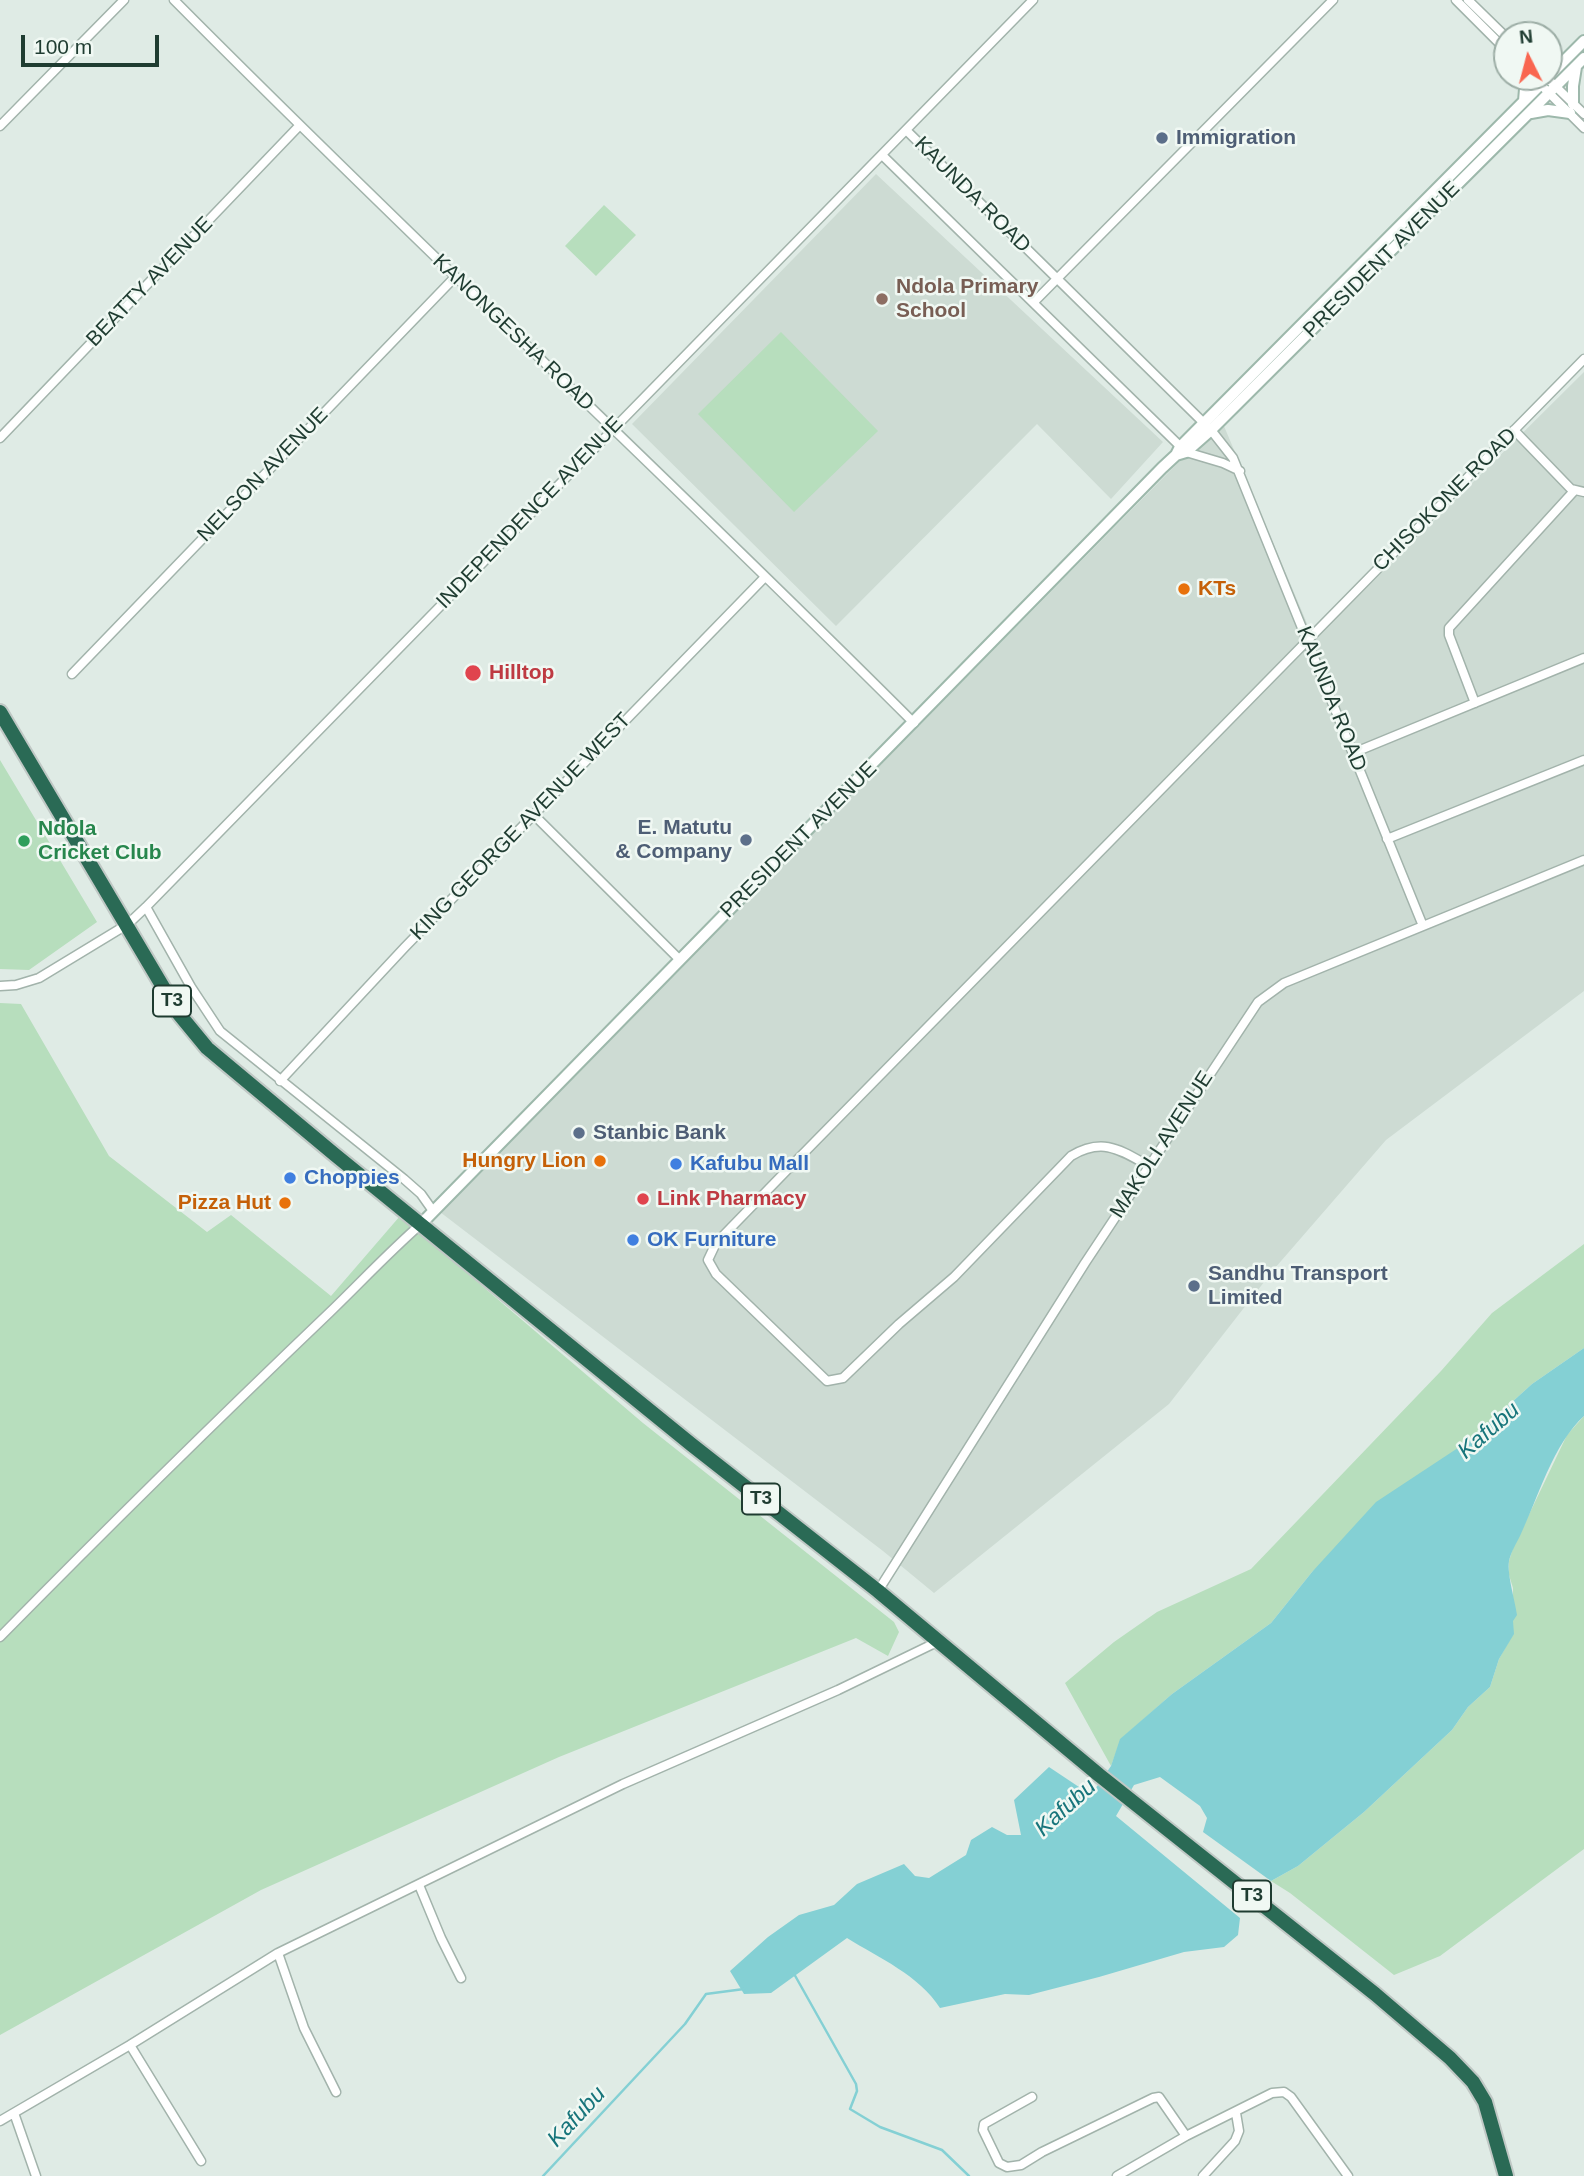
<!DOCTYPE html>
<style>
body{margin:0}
#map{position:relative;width:1584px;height:2176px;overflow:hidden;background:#dfebe5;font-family:Arial,sans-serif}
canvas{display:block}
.north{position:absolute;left:1493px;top:21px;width:70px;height:70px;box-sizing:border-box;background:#f0f8f3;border:2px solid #9cada5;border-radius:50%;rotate:354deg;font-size:19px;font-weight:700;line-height:28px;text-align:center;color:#1f3c31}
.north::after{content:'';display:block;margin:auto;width:24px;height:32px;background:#f96650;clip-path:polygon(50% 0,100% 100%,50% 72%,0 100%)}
.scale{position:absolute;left:21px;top:35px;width:138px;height:32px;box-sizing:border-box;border:4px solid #1f3c31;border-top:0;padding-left:9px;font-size:21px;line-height:24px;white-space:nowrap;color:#1f3c31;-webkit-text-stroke:5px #f0f8f3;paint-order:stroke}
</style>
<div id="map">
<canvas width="1584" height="2176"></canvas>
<div class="north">N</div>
<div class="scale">100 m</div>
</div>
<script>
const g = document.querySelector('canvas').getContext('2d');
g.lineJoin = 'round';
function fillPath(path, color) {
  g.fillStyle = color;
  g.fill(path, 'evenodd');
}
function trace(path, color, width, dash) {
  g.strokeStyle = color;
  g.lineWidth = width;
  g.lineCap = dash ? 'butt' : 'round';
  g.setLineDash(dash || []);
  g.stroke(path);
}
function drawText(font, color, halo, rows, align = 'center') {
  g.font = font + ' Arial,sans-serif';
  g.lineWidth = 5;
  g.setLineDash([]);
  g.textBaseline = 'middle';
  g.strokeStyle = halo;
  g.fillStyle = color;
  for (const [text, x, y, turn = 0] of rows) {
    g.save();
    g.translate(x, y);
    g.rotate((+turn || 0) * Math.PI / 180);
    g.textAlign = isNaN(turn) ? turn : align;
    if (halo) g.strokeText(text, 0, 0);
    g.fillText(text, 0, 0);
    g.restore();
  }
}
const built = new Path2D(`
 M876 174 1163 442 1111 499 1037 424 836 626 632 424Z
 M1584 372V991L1386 1140 1275 1268 1169 1404 934 1593 883 1551 440 1212 1221 419 1314 640Z`);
const green = new Path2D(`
 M604 205 636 235 596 276 565 246Z
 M781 332 878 431 794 512 698 414Z
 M0 760 97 922 29 970 0 969Z
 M0 1003 21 1004 109 1156 207 1232 231 1215 331 1296 400 1216 643 1423 894 1622 899 1632 888 1656 856 1638 559 1757 261 1890 0 2035Z
 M1584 1244V1348L1532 1384 1470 1440 1312 1572 1271 1623 1172 1694 1121 1739 1111 1766 1065 1683 1114 1642 1157 1612 1251 1569 1441 1371 1492 1313Z
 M1584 1416V1849L1440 1956 1394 1975 1290 1893 1271 1881 1298 1866 1364 1812 1452 1730 1468 1707 1490 1687 1499 1659 1513 1634V1588L1509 1575V1561L1513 1548 1567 1435Z`);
const water = new Path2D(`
 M1584 1348V1416C1553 1444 1538 1498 1520 1536 1516 1544 1511 1552 1509 1561 1507 1575 1515 1600 1517 1615L1513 1621 1514 1634 1499 1659 1490 1687 1468 1707 1452 1730 1364 1812 1298 1866 1271 1881 1203 1832 1207 1818 1200 1806 1160 1777 1134 1785 1116 1816 1240 1918 1238 1935 1224 1947 1184 1952 1099 1977 1029 1995 1005 1994 940 2008C919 1975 879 1958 847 1938L771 1993 744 1994 730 1971 768 1937 799 1915 834 1905 857 1884 904 1864 915 1876 929 1878 966 1855 971 1840 992 1827 1007 1835H1021L1014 1800 1049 1767 1091 1795 1111 1766 1120 1739 1172 1694 1271 1623 1312 1572 1376 1502 1470 1440 1532 1384Z`);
const stream = new Path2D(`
 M793 1972 856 2084 857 2091 850 2109 880 2127 942 2150 969 2176
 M543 2176 685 2024 706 1994 744 1989`);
const street = new Path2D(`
 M174 0C417 245 670 479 914 723
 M1456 0 1507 51
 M1468 0 1507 38
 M1533 77 1584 128
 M1546 77 1584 114
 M0 126 124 0
 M907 131 1211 430 1233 458 1423 926
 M882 155 1186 452 1223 463 1240 471
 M1034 302 1333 0
 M1514 430 1571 489 1584 492
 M0 438 299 126
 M72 674 455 277
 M1475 703 1449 635V628L1574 491
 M1353 753 1584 658
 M534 815 680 960
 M1387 839 1584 760
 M146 907 191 987 220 1031 404 1179 421 1194 433 1211
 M0 986 16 985 39 978 128 924 146 907 1033 0
 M280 1081 405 947 765 577
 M1149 1166C1120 1150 1103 1137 1071 1156L954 1277 899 1324 843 1378 827 1381 716 1274 708 1260 716 1243 792 1165 1584 359
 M878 1591 1085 1263 1258 1002 1284 983 1584 860
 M0 1637C108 1527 218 1419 329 1313 360 1283 389 1252 421 1224
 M419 1885 441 1938 461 1978
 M278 1953 304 2028 336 2092
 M130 2045 201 2161
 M1032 2097 984 2124 983 2130 999 2163 1007 2167 1021 2165 1042 2152 1153 2098 1159 2097 1186 2136
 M14 2113 36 2176
 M0 2121 130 2045 278 1953 623 1784 838 1690 937 1642
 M1117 2176 1186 2136 1272 2093 1284 2092 1291 2097 1348 2176
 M1203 2176 1235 2141 1239 2131 1236 2113`);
const secondary = new Path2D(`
 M1549 76 1584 41
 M1524 101 1526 77
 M1573 104V86L1576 67
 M1531 113 1548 110 1570 113
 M1176 455 1180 447 1548 77
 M421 1224 1162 468 1176 455 1186 452 1211 430 1584 58`);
const highway = new Path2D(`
 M0 712 179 1014 207 1048 334 1154 692 1445 878 1591 1099 1775 1375 1994 1450 2058 1473 2082 1485 2102 1506 2176`);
const markers = [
 [1162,138,7,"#5c6f8a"],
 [882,299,7,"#8d6e63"],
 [1184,589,7,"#e8710a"],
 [473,673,9,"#e0444e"],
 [746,840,7,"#5c6f8a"],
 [24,841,7,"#2e9e5b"],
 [579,1133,7,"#5c6f8a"],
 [600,1161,7,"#e8710a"],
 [676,1164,7,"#3f7fe0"],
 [290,1178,7,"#3f7fe0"],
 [643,1199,7,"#e0444e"],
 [285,1203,7,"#e8710a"],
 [633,1240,7,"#3f7fe0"],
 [1194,1286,7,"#5c6f8a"]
];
const shields = [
 [172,1001,38],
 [761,1499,38],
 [1252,1896,38]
];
const shieldNames = [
 ["T3",172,1001],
 ["T3",761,1499],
 ["T3",1252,1896]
];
const serviceNames = [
 ["Immigration",1176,138],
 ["E. Matutu",732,828,"right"],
 ["& Company",732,852,"right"],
 ["Stanbic Bank",593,1133],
 ["Sandhu Transport",1208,1274],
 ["Limited",1208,1298]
];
const streetNames = [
 ["KAUNDA ROAD",972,195,45],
 ["PRESIDENT AVENUE",1382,260,-45],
 ["BEATTY AVENUE",150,282,-46],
 ["KANONGESHA ROAD",513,333,44],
 ["NELSON AVENUE",263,475,-46],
 ["CHISOKONE ROAD",1445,500,-45],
 ["INDEPENDENCE AVENUE",530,513,-46],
 ["KAUNDA ROAD",1331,699,68],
 ["KING GEORGE AVENUE WEST",521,827,-46],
 ["PRESIDENT AVENUE",799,840,-45],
 ["MAKOLI AVENUE",1162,1145,-57]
];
const educationNames = [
 ["Ndola Primary",896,287],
 ["School",896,311]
];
const foodNames = [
 ["KTs",1198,589,"left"],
 ["Hungry Lion",586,1161],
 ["Pizza Hut",271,1203]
];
const healthNames = [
 ["Hilltop",489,673],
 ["Link Pharmacy",657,1199]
];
const leisureNames = [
 ["Ndola",38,829],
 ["Cricket Club",38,853]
];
const shopNames = [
 ["Kafubu Mall",690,1164],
 ["Choppies",304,1178],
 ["OK Furniture",647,1240]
];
const waterNames = [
 ["Kafubu",1489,1431,-41],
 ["Kafubu",1066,1808,-42],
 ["Kafubu",577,2117,-47]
];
fillPath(built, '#cddbd3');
fillPath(green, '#b7debd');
fillPath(water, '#84d0d4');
trace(stream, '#84d0d4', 2.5);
trace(street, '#a2b3ab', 11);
trace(secondary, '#9db8ab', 14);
trace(highway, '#c0c8c5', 18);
trace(street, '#fff', 8);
trace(secondary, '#fff', 10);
trace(highway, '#2a6a55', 14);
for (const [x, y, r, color] of markers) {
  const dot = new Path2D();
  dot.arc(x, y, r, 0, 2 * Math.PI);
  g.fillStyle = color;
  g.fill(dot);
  trace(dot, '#f0f8f3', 2.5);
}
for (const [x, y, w] of shields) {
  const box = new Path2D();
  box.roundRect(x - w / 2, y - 15.5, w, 31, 5);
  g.fillStyle = '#f0f8f3';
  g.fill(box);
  trace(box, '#1f3c31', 2);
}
drawText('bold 19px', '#1f3c31', null, shieldNames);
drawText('bold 21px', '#4e5e75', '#f0f8f3', serviceNames, 'left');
drawText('21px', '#1f3c31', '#f0f8f3', streetNames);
drawText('bold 21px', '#785e54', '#f0f8f3', educationNames, 'left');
drawText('bold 21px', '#c56008', '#f0f8f3', foodNames, 'right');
drawText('bold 21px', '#be3a42', '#f0f8f3', healthNames, 'left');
drawText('bold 21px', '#27864d', '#f0f8f3', leisureNames, 'left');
drawText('bold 21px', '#366cbe', '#f0f8f3', shopNames, 'left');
drawText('italic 23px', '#17757b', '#f0f8f3', waterNames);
</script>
